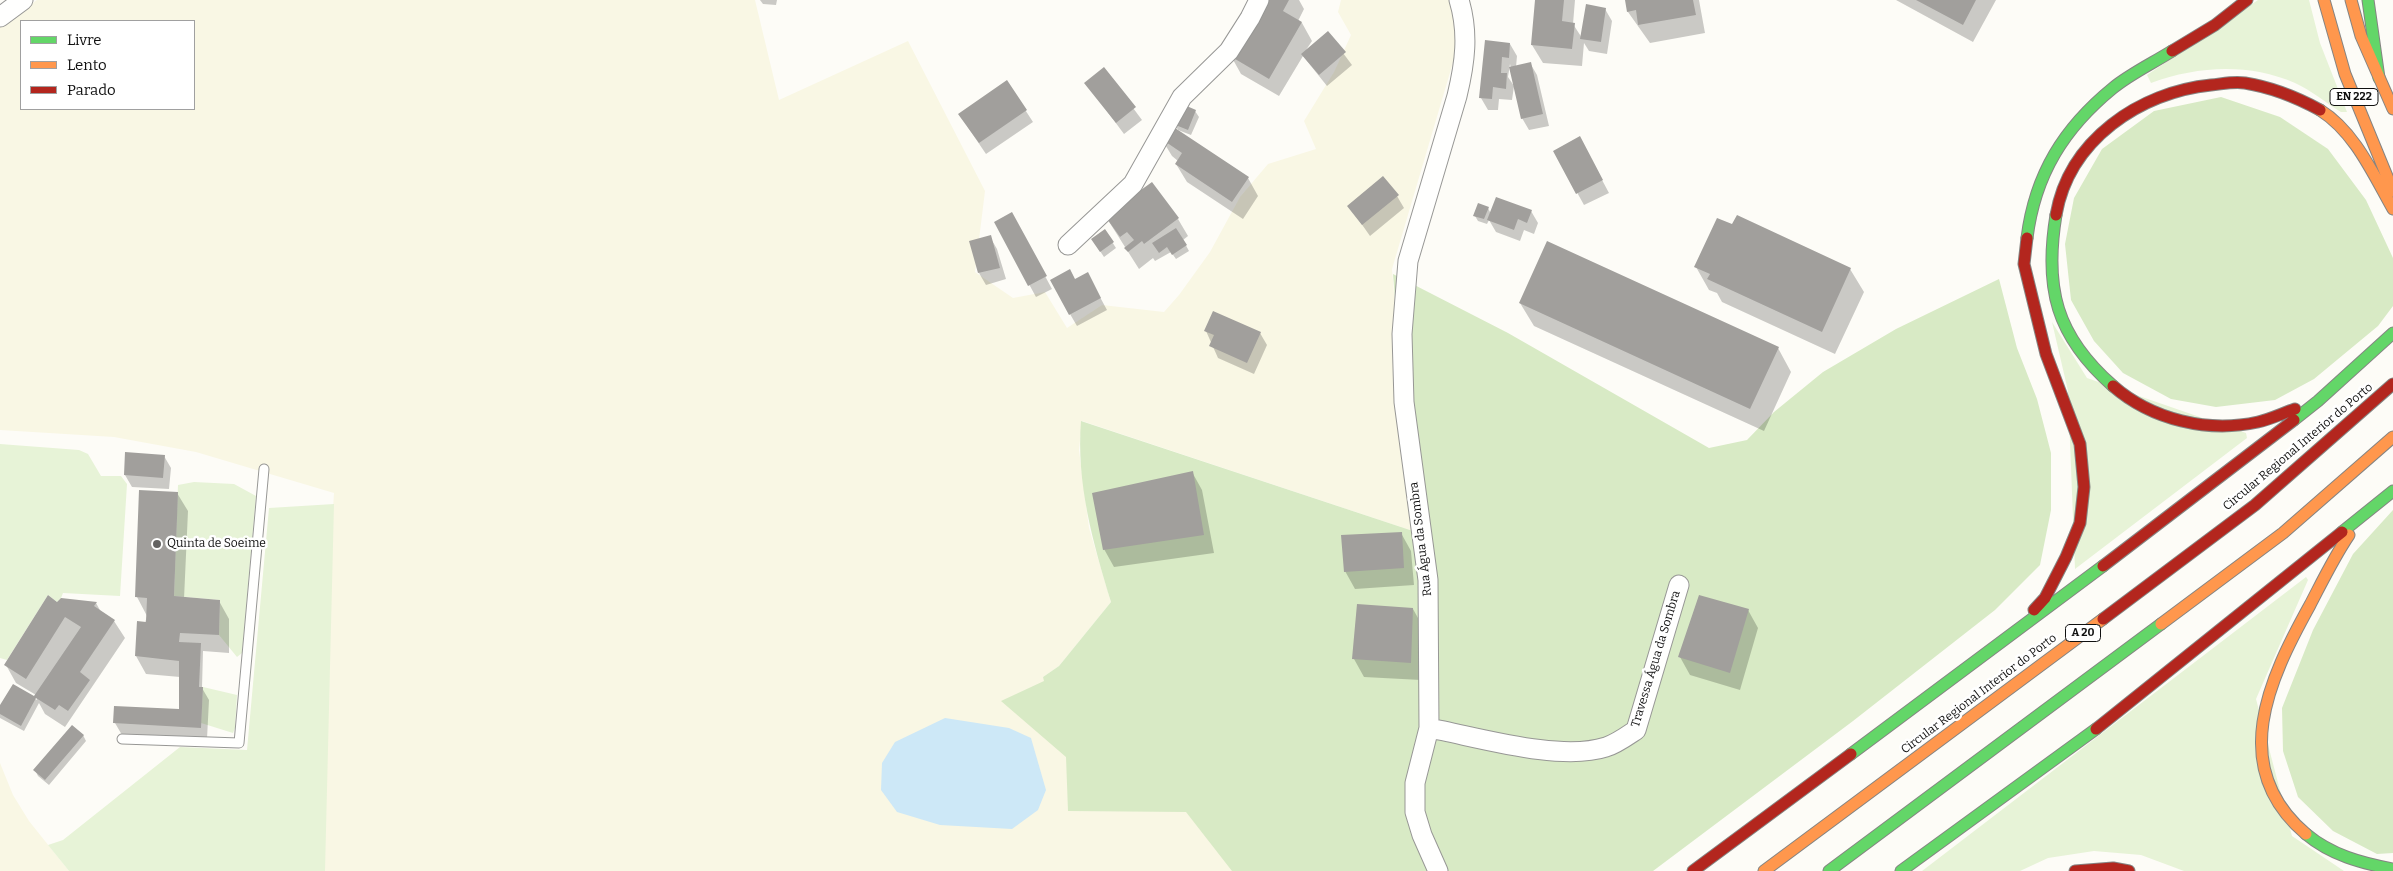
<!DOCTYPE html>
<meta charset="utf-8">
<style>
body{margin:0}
#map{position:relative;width:2393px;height:871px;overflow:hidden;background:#fdfcf7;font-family:Bitter,serif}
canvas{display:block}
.legend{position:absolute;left:20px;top:20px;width:175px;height:90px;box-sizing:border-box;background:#fff;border:1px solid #a0a0a0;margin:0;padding:6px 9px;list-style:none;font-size:15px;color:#111}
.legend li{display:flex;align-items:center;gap:10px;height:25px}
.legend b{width:25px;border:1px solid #a0a0a0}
</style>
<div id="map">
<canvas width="2393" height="871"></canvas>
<ul class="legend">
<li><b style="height:6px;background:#63d668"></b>Livre</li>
<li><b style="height:6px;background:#ff974d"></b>Lento</li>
<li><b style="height:6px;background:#b3261e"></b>Parado</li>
</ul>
</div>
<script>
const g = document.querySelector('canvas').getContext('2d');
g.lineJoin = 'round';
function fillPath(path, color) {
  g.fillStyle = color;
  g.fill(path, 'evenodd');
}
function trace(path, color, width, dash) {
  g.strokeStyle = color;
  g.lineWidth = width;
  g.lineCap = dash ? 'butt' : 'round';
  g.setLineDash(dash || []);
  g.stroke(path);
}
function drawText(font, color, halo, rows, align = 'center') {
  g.font = font + ' Bitter,serif';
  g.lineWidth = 5;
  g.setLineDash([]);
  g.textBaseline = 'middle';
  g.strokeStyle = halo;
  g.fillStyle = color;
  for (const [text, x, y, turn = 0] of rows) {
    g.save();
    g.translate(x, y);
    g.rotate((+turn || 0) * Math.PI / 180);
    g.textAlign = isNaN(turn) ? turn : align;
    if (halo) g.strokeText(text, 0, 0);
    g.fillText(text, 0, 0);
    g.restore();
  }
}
const farmland = new Path2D(`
 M37 0H755L779 100 908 41 985 191 975 272 1013 298 1045 292 1067 328 1102 305 1164 312 1179 295 1210 252 1240 197 1268 164 1316 149 1304 121 1334 72 1351 35 1338 12 1341 0H1459L1454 59 1392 269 1408 465 1416 532 1082 421 1079 450 1089 528 1111 602 1059 666 1043 677 1168 788 1234 871H320L326 618 334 493 196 452 114 437 0 430V26ZM21 21H194V109H21Z
 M0 763 13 795 29 821 69 871H0Z`);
const green = new Path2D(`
 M2258 0H2309L2320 43 2347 112H2341C2326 103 2311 90 2295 83 2248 63 2198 66 2151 83L2147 75Z
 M2052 322 2087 378 2246 433 2247 438 2075 569 2068 391Z
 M0 444 79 450 88 454 101 476H121L127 484 120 596 63 593 61 598 57 602 48 595 7 660 0 658Z
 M194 482 234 484 256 496 242 653 237 657 219 635 220 600 174 596 178 485Z
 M334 504 325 871H69L48 845 63 840 180 747 247 750 269 508Z
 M2306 577 2308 580 2256 699 2292 836 2344 871H2184L2141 855 2094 851 2048 858 2020 871H1922Z
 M203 687 237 695 235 728 233 733 201 723Z`);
const forest = new Path2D(`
 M2221 97 2280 117 2328 149 2366 200 2393 258V306L2378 326 2314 379 2275 400 2216 407 2171 399 2123 373 2094 341 2071 300 2065 244 2074 198 2102 149 2154 111Z
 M1393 274 1508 333 1709 448 1747 440 1774 412 1823 372 1896 329 1999 279 2017 348 2037 399 2051 453V510L2040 565 1995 610 1853 721 1653 871H1232L1186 812 1068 811 1066 757 1001 701 1044 681 1043 677 1059 666 1111 602C1093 543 1076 483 1081 421L1416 532 1408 465Z
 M2393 510V853L2377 854 2333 831 2298 797 2283 751 2282 708 2313 630 2353 554Z`);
const water = new Path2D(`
 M945 718 1009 728 1031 738 1046 790 1038 810 1012 829 940 825 897 812 881 790 882 763 895 742Z`);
const shadow = new Path2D(`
 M760 0H777L776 5 763 4Z
 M1264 0H1299L1304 9 1298 21 1302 23 1312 41 1306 50 1328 33 1352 65 1327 86 1303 56 1279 96 1241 74 1231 56Z
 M1537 0H1575L1573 24 1582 38 1605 9 1612 21 1607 54 1589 51 1584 43 1582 66 1543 63 1532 45Z
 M1626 0H1699L1705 33 1650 43 1628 12Z
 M1896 0H1996L1973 42Z
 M1486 41 1510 44 1517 56 1516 67 1530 63 1537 75 1549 126 1529 130 1522 118 1510 64 1508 77 1514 86 1512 100 1499 99 1498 110H1488L1481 98Z
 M1104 69 1142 120 1124 134 1086 83Z
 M1007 82 1033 122 986 154 967 126Z
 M1195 111 1199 117 1191 135 1178 130 1175 124Z
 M1161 138 1248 178 1258 196 1243 219 1187 182 1176 164 1178 161 1172 156Z
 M1586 150 1609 193 1584 205 1554 151Z
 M1397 196 1404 208 1370 236 1349 206Z
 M1488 208 1491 214 1531 211 1538 223 1534 234 1524 230 1520 241 1496 232 1489 220 1487 224 1478 221 1475 216Z
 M1106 217 1178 219 1188 236 1183 240 1189 251 1176 259 1171 252 1155 261 1153 258 1139 269Z
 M995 222 1018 226 1052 289 1036 297Z
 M1105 231 1116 248 1104 257 1096 245Z
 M990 237 997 249 1006 279 986 285 979 273Z
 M1696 267 1850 269 1864 292 1835 354 1722 302 1717 293 1709 290Z
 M1094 286 1107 310 1077 326 1070 314Z
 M1520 303 1778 348 1791 372 1764 431 1534 326Z
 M1206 331 1260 333 1267 345 1254 374 1218 358Z
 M164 456 171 468 169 489 132 487 125 475Z
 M1192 472 1202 490 1214 553 1114 567 1104 549Z
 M177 493 188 511 184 599 219 601 229 619V653L203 651 202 688 209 700 207 739 122 735 115 723 180 710V677L146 674 136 656 147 616 137 597Z
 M1401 533 1411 551 1414 585 1355 589 1345 571Z
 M57 603H96L101 612 114 621 125 638 65 727 45 714 39 703 24 731 0 718V708L13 686 37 700 36 695 16 683 6 665Z
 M1413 609 1423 627 1421 680 1364 677 1354 659Z
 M1748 610 1758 628 1740 690 1690 675 1680 657Z
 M83 735 86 741 49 785 38 776 35 770Z`);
const building = new Path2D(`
 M1263 0H1289L1283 11 1302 22 1269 79 1230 56Z
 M1535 0H1564L1562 21 1575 23 1572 49 1531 45Z
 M1625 0H1693L1696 15 1638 25 1636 10 1627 12Z
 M1916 0H1976L1963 25Z
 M1586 4 1606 8 1601 42 1580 39Z
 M1328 31 1346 52 1319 75 1301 54Z
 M1485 40 1510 43 1509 58 1502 57 1501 73H1507L1506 89 1493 87 1492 99 1479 98Z
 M1531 62 1543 114 1521 119 1509 67Z
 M1104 67 1136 107 1116 123 1084 83Z
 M1007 80 1027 110 979 143 958 114Z
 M1182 104 1196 110 1188 130 1173 124Z
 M1169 124 1249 177 1232 202 1175 164 1182 153 1160 138Z
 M1580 136 1603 180 1576 194 1553 151Z
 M1383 176 1399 195 1362 225 1347 206Z
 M1152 182 1179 218 1144 244 1142 241 1128 252 1124 248 1134 240 1127 232 1120 237 1105 216Z
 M1496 197 1532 210 1527 223 1518 219 1514 230 1487 220Z
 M1478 203 1489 207 1484 219 1473 216Z
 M1012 212 1047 276 1028 286 994 222Z
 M1737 215 1851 268 1822 332 1707 279 1710 274 1694 267 1717 218 1732 224Z
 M1176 228 1187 245 1172 255 1167 247 1159 253 1152 243Z
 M1105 229 1114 242 1100 252 1091 239Z
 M991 235 1000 268 978 273 969 241Z
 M1547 241 1779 347 1750 409 1519 303Z
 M1070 269 1075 279 1088 272 1101 298 1069 315 1050 280Z
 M1213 311 1261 332 1247 363 1209 346 1214 335 1204 331Z
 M125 452 165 455 163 478 124 475Z
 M1193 471 1204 535 1103 550 1092 493Z
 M139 490 178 492 174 596 220 600 219 635 180 633 179 642 201 643 199 687H203L201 728 113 723 114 706 179 709V661L135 656 137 621 146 622 147 598 135 597Z
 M1402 532 1404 568 1344 572 1341 535Z
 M48 595 57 602 61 598 97 602 94 606 115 620 80 672 90 680 68 711 59 705 55 710 36 698 21 726 0 714V705L13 684 34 696 81 627 65 617 26 679 4 665Z
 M1699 595 1749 609 1730 673 1678 657Z
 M1357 604 1413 608 1411 663 1352 659Z
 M72 725 84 735 45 780 33 770Z`);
const lane = new Path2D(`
 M122 739 239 743 264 469`);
const street = new Path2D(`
 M0 17 23 0
 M1068 245 1133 184 1182 97 1229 51 1250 18 1259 0
 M1429 728C1478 737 1560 762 1606 747 1616 744 1627 736 1636 730L1679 585
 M1438 871 1422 835 1415 812V783L1429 728 1428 580 1404 402 1402 334 1408 261 1457 96C1465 63 1469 33 1459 0`);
const fast = new Path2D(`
 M2368 0 2379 78
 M2056 215C2044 288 2056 336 2113 386
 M2027 238C2035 174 2064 128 2113 88 2130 74 2153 63 2172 51
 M2294 420 2318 401 2393 333
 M2342 532 2393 491
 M1851 754 2103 566
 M2306 834C2331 855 2361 863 2393 869
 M1829 871 2161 624
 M1901 871 2096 729`);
const slow = new Path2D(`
 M2324 0 2345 74 2393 191
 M2351 0 2361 36 2393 109
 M2320 110C2355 132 2373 174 2393 209
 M2161 624 2283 533 2393 437
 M2306 834C2227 767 2269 679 2310 605 2322 582 2334 557 2349 535
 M1764 871 2103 619`);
const jam = new Path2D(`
 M2172 51 2215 25 2247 0
 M2056 215C2069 140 2140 92 2211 85 2222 84 2234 81 2245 83 2270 87 2298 98 2320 110
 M2027 238 2024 264 2046 354 2080 444 2084 487 2080 523 2066 557 2045 598 2034 610
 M2113 386C2152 420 2208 433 2258 422 2271 419 2283 413 2295 409
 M2103 566 2294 420
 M2103 619 2255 505 2393 384
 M2096 729 2342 532
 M1693 871 1851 754
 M2075 871 2113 868 2129 871`);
const markers = [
 [157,544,5,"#646362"]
];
const shields = [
 [2354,97,48],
 [2083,633,35]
];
const shieldNames = [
 ["EN 222",2354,97],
 ["A 20",2083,633]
];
const streetNames = [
 ["Circular Regional Interior do Porto",2298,447,-40],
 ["Rua Água da Sombra",1421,539,-97],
 ["Travessa Água da Sombra",1656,659,-73],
 ["Circular Regional Interior do Porto",1979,694,-37]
];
const poiNames = [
 ["Quinta de Soeime",167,544]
];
fillPath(farmland, '#f9f7e4');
fillPath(green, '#e7f3d7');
fillPath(forest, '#d8eac5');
fillPath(water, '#cde8f7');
fillPath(shadow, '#0003');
fillPath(building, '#a19f9c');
trace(lane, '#979795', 11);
trace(street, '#979795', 21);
trace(fast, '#858482', 13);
trace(slow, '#858482', 13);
trace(jam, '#858482', 13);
trace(lane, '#fffffe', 9);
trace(street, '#fffffe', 19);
trace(fast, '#63d668', 11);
trace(slow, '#ff974d', 11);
trace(jam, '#b3261e', 11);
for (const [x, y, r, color] of markers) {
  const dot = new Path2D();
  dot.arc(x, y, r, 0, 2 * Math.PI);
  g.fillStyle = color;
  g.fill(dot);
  trace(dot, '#fff', 2);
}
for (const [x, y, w] of shields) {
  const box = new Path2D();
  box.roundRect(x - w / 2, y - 8.5, w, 17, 4);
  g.fillStyle = '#fff';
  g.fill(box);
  trace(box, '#111', 1);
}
drawText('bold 11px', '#111', null, shieldNames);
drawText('12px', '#111', '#fff', streetNames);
drawText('12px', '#111', '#fff', poiNames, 'left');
</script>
